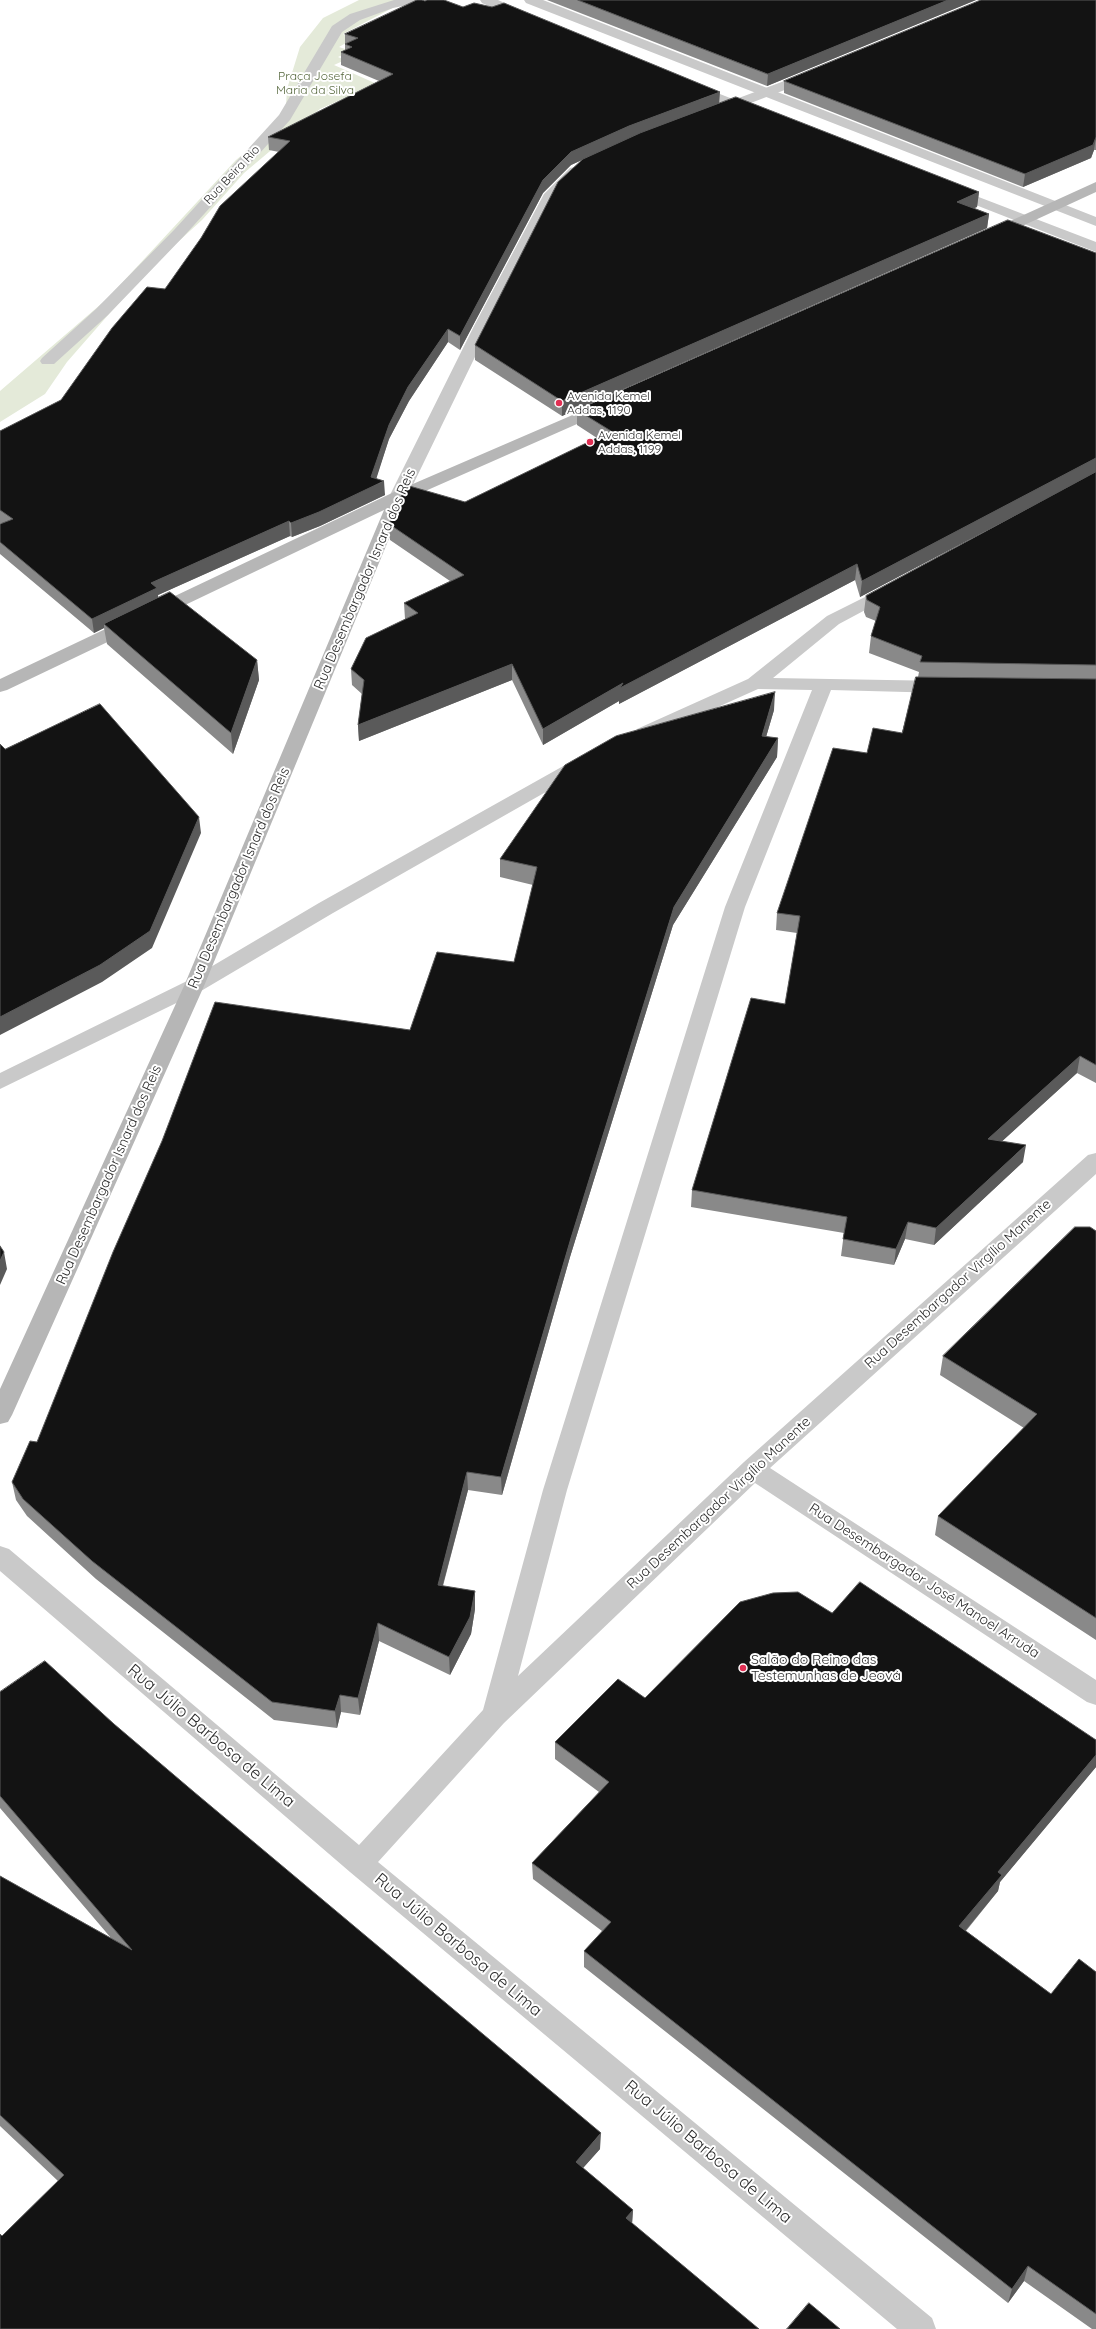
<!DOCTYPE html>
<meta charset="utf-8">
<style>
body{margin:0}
canvas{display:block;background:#fff}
</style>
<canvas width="1096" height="2329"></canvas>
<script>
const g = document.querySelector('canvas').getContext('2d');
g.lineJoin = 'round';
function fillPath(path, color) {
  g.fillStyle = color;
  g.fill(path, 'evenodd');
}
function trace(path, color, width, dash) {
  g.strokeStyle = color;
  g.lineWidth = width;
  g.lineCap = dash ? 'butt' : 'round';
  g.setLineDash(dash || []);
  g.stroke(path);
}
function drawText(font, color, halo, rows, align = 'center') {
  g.font = font + ' Quicksand,sans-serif';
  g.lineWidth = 4;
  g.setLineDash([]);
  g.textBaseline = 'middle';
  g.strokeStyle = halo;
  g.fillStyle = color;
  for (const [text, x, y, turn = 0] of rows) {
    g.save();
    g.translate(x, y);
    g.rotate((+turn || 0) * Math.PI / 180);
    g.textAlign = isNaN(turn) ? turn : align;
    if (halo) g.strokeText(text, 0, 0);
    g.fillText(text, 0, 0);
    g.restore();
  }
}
const green = new Path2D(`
 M359 0H393L402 3 343 34 351 40 339 47 351 51 338 57 345 60 334 65 377 84 320 109 244 173 202 220 158 260 109 314 67 362 45 394 0 422V391L108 298 236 160 254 145 277 121 286 106 287 89 300 47 323 18Z`);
const minor = new Path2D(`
 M394 0H419L417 3 393 8 360 20 342 32 290 120 184 236 108 315 54 364H42L40 361 42 358 96 309 174 230 279 115 332 26 350 14Z
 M811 71 816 72 818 75 816 78 722 114H712L710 111 712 108Z
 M575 167 582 171 557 196 490 326 407 497 404 501H392L389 497 474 326 544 194 570 168Z
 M891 584 897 585 900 589 897 593 839 624 773 678 944 681 951 683 953 687 951 691 944 693 831 690 745 907 567 1490 518 1676 744 1462 1088 1155 1096 1153V1174L770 1468 1096 1680V1705L1087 1702 755 1483 504 1723 378 1862 932 2318 936 2329H897L350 1872 0 1571V1546L9 1549 359 1845 483 1710 543 1490 725 907 812 690 758 689 651 737 644 739 637 737 635 733 637 729 748 679 827 616Z
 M581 758 588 760 591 764 588 768 333 913 201 991 0 1089V1073L187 981 319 903 574 760Z`);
const tertiary = new Path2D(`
 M480 0H498L529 14 531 17 524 21 519 20 482 3Z
 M524 0H543L1096 217V226L526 3Z
 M692 83 758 109 760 112 758 115H748L687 90 685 87Z
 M950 186 1096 242V252L945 193 943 190 945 187Z`);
const secondary = new Path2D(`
 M1096 182V192L994 239H984L981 236 984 233Z
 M605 401 611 403 613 406 611 409 405 500 204 986 12 1415 8 1422 0 1424V1389L184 986 384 510 7 690 0 692V679L392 493Z`);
const wall = new Path2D(`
 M547 0H976L767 86Z
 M1096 0V150H1094L1091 158 1023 187 784 93V81Z
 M345 34 719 103 979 192 977 207 974 208 989 214 987 228 562 416 475 360V345L582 160 571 165 543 193 460 350 448 342 409 401 389 439 376 478 385 495 320 526 292 537 290 536 158 595V598L257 660 259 680 233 754 107 644 104 628 94 633 0 554V524H2L0 523V431L61 400 165 289 279 152 269 150 268 137 379 81 341 65V52L345 50Z
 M1096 253V1083L1077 1073 1002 1141 1023 1162 934 1245 905 1239 894 1265 841 1256 844 1233 691 1207 692 1190 785 1004 797 933 776 930 777 913 867 753 902 733 918 677 919 672 869 653 871 636 876 621 866 617 864 612 866 596 1049 497 860 597 855 580 619 704V701L543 745 512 680 359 741 358 725 362 694 352 685 351 669 405 619 404 603 450 581 390 540 389 524 465 502 597 438 577 425V410Z
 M774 710 766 737 778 738 777 757 673 925 570 1257 502 1495 468 1490 443 1586 475 1591V1609L471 1634 450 1675 379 1641 360 1715 341 1712 337 1728 274 1720 96 1579 27 1516 16 1500 12 1482 37 1442 410 1030 514 962 533 885 500 877V859Z
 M1096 1231V1640L935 1535 938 1516 1024 1428 940 1375 943 1356Z
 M832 1613 1096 1740V1767L1000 1882 998 1891 966 1931 1051 1994 1096 1972V2329H1092L1024 2281 1008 2303 584 1967V1951L602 1931 533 1879 532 1863 599 1792 555 1759V1742L645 1698Z
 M0 1692 114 1724 600 2149 583 2168 633 2210 632 2223 2 2236 58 2181 0 2126V1876L111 1938 0 1808Z`);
const shadedWall = new Path2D(`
 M948 0H976L767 86 768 74Z
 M720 92 719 105 628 139 571 165 543 193 460 350V336L543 180 571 152 629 126Z
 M1096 137 1094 150 1091 158 1023 187 1025 174Z
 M979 192 977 207 955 216 957 202Z
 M989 214 987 228 562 416V401Z
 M448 329V342L409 401 389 439 374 486 384 481 385 495 320 526 292 537 291 523 389 425 408 387Z
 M1096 458V473L860 597 862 581Z
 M289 521 290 536 158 595 159 602 104 624V628L94 633 92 619 151 583Z
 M857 564 855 580 619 704V701L543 745V729L623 683Z
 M257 660 259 680 233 754 231 733Z
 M512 664V680L359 741 358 725Z
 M775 692 774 710 761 754 762 736Z
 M778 738 777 757 673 925 570 1257 502 1495 501 1477 571 1238 674 907Z
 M199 817 201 833 152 948 102 982 0 1035V1017Z
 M1080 1056 1077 1073 986 1156 988 1139Z
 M1026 1145 1023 1162 934 1245 936 1228Z
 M908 1222 905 1239 894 1265 896 1249Z
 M4 1252 7 1269 0 1285V1261Z
 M467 1472 468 1490 438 1603V1585Z
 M475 1591V1609L471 1634 450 1675 449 1657Z
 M378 1623 379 1641 360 1715 358 1698Z
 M340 1695 341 1712 337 1728 335 1711Z
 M1096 1755V1767L1000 1882 998 1891 956 1942 959 1926 998 1872Z
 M601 2133 600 2149 575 2177 576 2162Z
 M633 2210 632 2225 626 2218Z
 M1028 2266 1024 2281 1008 2303 1012 2289Z`);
const building = new Path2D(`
 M417 0H422L425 1 427 0H444L463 7 474 3 492 7 504 3 720 92 629 126 571 152 543 180 460 336 448 329 408 387 389 425 371 477 384 481 319 512 291 523 289 521 151 583 157 588 92 619 0 542V524L13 519 0 510V431L61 400 112 328 147 287 165 289 201 238 220 206 290 141 268 137 393 74 341 52 352 47 345 44 358 38 345 34Z
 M578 0H948L768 74Z
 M981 0H1096V137L1093 145 1025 174 784 81Z
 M736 97 979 192 957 202 989 214 562 401 475 345 558 182 583 159 640 133Z
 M1008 220 1096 253V458L862 581 857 564 620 688 623 683 543 729 512 664 358 725 364 680 351 669 366 638 418 613 404 603 464 575 389 524 406 485 465 502 611 431 577 410Z
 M1096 472V665L920 662 922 656 871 636 880 607 867 600 866 596Z
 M170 592 257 660 231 733 104 624Z
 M916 677 1096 679V1065L1080 1056 988 1139 1026 1145 936 1228 908 1222 896 1249 843 1239 847 1217 692 1190 751 998 785 1004 800 916 777 913 833 748 867 753 873 728 902 733Z
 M775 692 762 736 778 738 674 907 571 1238 501 1477 467 1472 438 1585 475 1591 470 1617 449 1657 378 1623 358 1698 340 1695 335 1711 272 1702 92 1561 23 1499 12 1482 30 1441 37 1442 113 1252 162 1141 215 1002 410 1030 437 952 514 962 537 867 500 859 565 765 616 736Z
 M100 704 199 817 150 931 100 965 0 1017V744L5 749Z
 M1075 1227H1090L1096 1231V1618L938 1516 1037 1414 943 1356Z
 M0 1246 4 1252 0 1261Z
 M860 1582 1096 1740V1755L998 1872 1002 1875 959 1926 1051 1994 1079 1959 1096 1972V2314L1028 2266 1012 2289 584 1951 611 1922 532 1863 609 1782 555 1742 618 1679 645 1698 740 1602 773 1593 798 1592 832 1613Z
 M45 1661 114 1724 194 1792 601 2133 576 2162 633 2210 626 2218 759 2329H0V2234L2 2236 64 2175 0 2115V1876L132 1950 0 1796V1692Z
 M809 2303 840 2329H787Z`);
const markers = [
 [559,403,4,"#e12f53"],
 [590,442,4,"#e12f53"],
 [743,1668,4,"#e12f53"]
];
const farParknames = [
 ["Praça Josefa",315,76],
 ["Maria da Silva",315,90]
];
const farStreetnames = [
 ["Rua Beira Rio",232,175,-47]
];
const farPoinames = [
 ["Avenida Kemel",567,396],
 ["Addas, 1190",567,410],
 ["Avenida Kemel",598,435],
 ["Addas, 1199",598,449]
];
const streetNames = [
 ["Rua Desembargador Isnard dos Reis",365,579,-67],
 ["Rua Desembargador Isnard dos Reis",239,878,-67],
 ["Rua Desembargador Isnard dos Reis",109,1175,-66],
 ["Rua Desembargador Virgílio Manente",958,1284,-42],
 ["Rua Desembargador Virgílio Manente",719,1503,-43],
 ["Rua Desembargador José Manoel Arruda",924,1581,33]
];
const poiNames = [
 ["Salão do Reino das",751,1660],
 ["Testemunhas de Jeová",751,1676]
];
const nearStreetnames = [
 ["Rua Júlio Barbosa de Lima",211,1736,40],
 ["Rua Júlio Barbosa de Lima",458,1945,40],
 ["Rua Júlio Barbosa de Lima",708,2152,40]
];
fillPath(green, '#e4ead9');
fillPath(minor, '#c9c9c9');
fillPath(tertiary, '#c9c9c9');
fillPath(secondary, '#b6b6b6');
fillPath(wall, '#898989');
fillPath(shadedWall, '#5a5a5a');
fillPath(building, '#131313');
trace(building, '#5a5a5a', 1);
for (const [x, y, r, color] of markers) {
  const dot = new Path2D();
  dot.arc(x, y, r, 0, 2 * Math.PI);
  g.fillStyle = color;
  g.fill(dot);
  trace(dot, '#fff', 1.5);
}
drawText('12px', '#54663b', '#fff', farParknames);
drawText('12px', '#2c2c2c', '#fff', farStreetnames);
drawText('12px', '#2c2c2c', '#fff', farPoinames, 'left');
drawText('14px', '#2c2c2c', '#fff', streetNames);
drawText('14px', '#2c2c2c', '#fff', poiNames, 'left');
drawText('17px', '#2c2c2c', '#fff', nearStreetnames);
</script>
